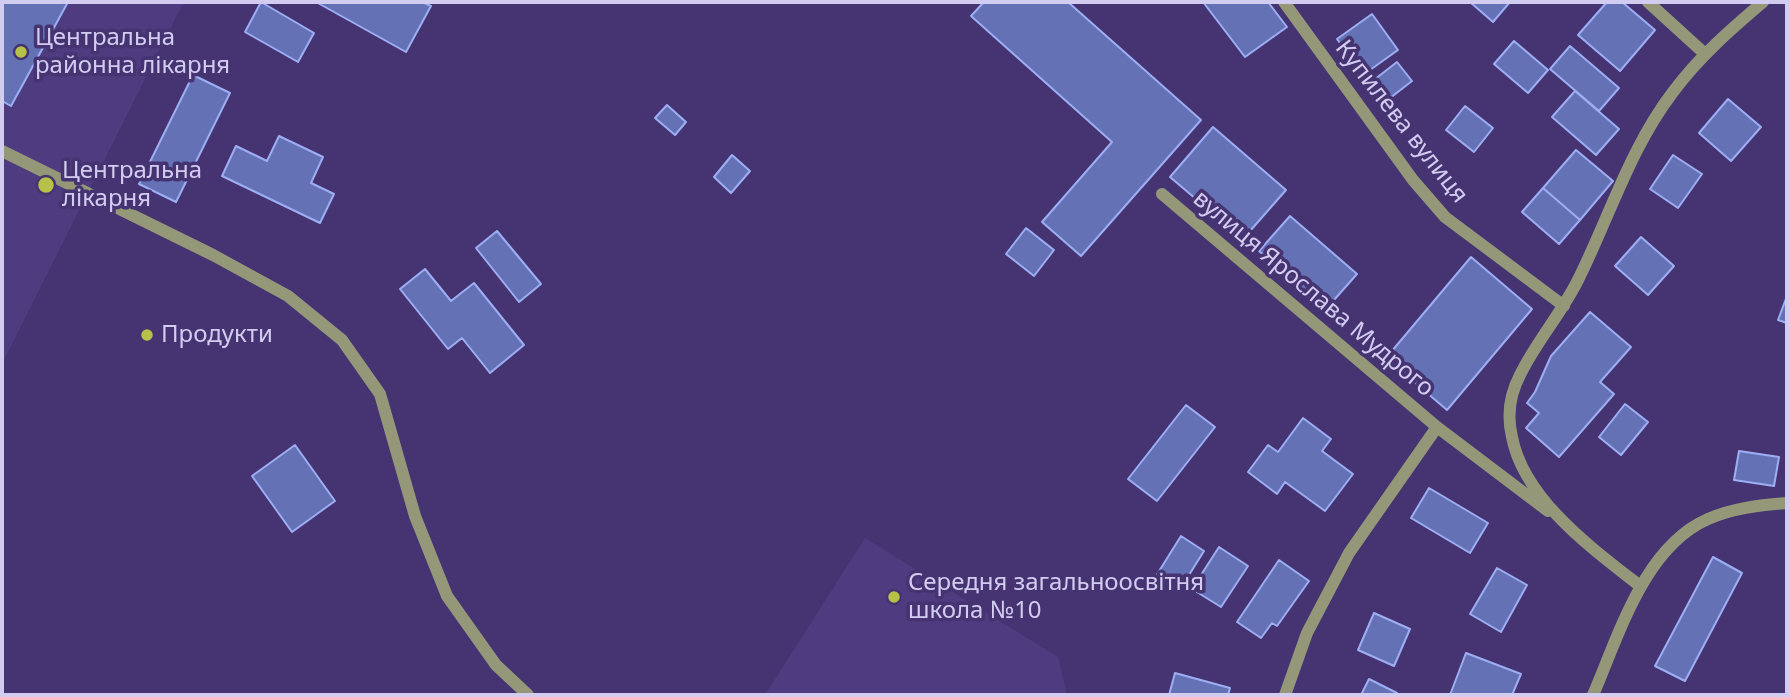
<!DOCTYPE html>
<meta charset="utf-8">
<style>
body{margin:0}
#map{position:relative;width:1789px;height:697px;overflow:hidden;background:#453471;font-family:"Noto Sans",sans-serif}
canvas{display:block}
.frame{position:absolute;inset:0;border:4px solid #d3ccf1;pointer-events:none}
</style>
<div id="map">
<canvas width="1789" height="697"></canvas>
<div class="frame"></div>
</div>
<script>
const g = document.querySelector('canvas').getContext('2d');
g.lineJoin = 'round';
function fillPath(path, color) {
  g.fillStyle = color;
  g.fill(path, 'evenodd');
}
function trace(path, color, width, dash) {
  g.strokeStyle = color;
  g.lineWidth = width;
  g.lineCap = dash ? 'butt' : 'round';
  g.setLineDash(dash || []);
  g.stroke(path);
}
function drawText(font, color, halo, rows, align = 'center') {
  g.font = font + ' "Noto Sans",sans-serif';
  g.lineWidth = 7;
  g.setLineDash([]);
  g.textBaseline = 'middle';
  g.strokeStyle = halo;
  g.fillStyle = color;
  for (const [text, x, y, turn = 0] of rows) {
    g.save();
    g.translate(x, y);
    g.rotate((+turn || 0) * Math.PI / 180);
    g.textAlign = isNaN(turn) ? turn : align;
    if (halo) g.strokeText(text, 0, 0);
    g.fillText(text, 0, 0);
    g.restore();
  }
}
const built = new Path2D(`
 M2 2H186L181 7 2 364Z
 M865 538 1058 657 1067 695H765Z`);
const building = new Path2D(`
 M3 2H68L11 106 2 101Z
 M261 2 314 33 298 62 245 32Z
 M316 2H422L431 6 406 52Z
 M984 2H1068L1201 120 1081 256 1042 222 1112 142 971 16Z
 M1203 2H1268L1287 27 1245 57Z
 M1470 2H1510L1493 22Z
 M1607 2H1622L1655 30 1620 71 1578 35Z
 M1372 14 1398 50 1363 75 1337 39Z
 M1514 41 1548 70 1528 93 1494 64Z
 M1570 46 1619 88 1599 111 1550 69Z
 M1397 62 1412 81 1385 102 1370 83Z
 M193 75 230 93 176 202 139 184Z
 M1575 91 1619 129 1596 155 1552 117Z
 M1728 99 1761 127 1731 161 1699 133Z
 M667 105 686 122 675 135 655 118Z
 M1465 106 1493 128 1474 152 1446 130Z
 M1213 127 1286 190 1243 239 1170 177Z
 M279 136 323 157 311 183 334 194 320 223 222 176 236 146 267 161Z
 M1576 150 1613 181 1580 220 1543 188Z
 M732 155 750 171 731 193 714 177Z
 M1673 155 1702 174 1678 208 1650 189Z
 M1543 188 1580 220 1559 244 1522 212Z
 M1290 216 1357 274 1326 309 1259 251Z
 M1026 228 1054 250 1034 276 1006 254Z
 M497 231 541 284 519 302 476 248Z
 M1641 237 1674 266 1648 295 1615 266Z
 M1471 257 1532 309 1447 410 1386 358Z
 M425 269 451 301 474 283 524 345 490 373 462 338 448 349 400 289Z
 M1787 296V323L1778 320Z
 M1590 312 1631 347 1600 382 1614 394 1559 457 1526 428 1539 413 1527 403 1535 392 1551 356Z
 M1625 404 1648 422 1621 455 1599 437Z
 M1186 405 1215 427 1157 501 1128 479Z
 M1303 418 1331 439 1322 451 1353 474 1325 511 1285 482 1277 494 1248 472 1268 445 1278 452Z
 M295 445 335 501 292 532 252 476Z
 M1739 451 1779 457 1774 486 1734 480Z
 M1429 488 1488 523 1470 553 1411 518Z
 M1181 536 1204 551 1179 591 1156 576Z
 M1219 547 1248 566 1221 607 1192 589Z
 M1713 557 1742 573 1685 681 1655 666Z
 M1279 560 1309 581 1277 626 1272 623 1261 638 1237 622Z
 M1497 568 1527 585 1501 632 1470 614Z
 M1374 613 1410 629 1394 666 1358 650Z
 M1466 653 1521 674 1512 695H1450Z
 M1175 673 1230 688 1228 695H1169Z
 M1369 679 1397 693 1396 695H1361Z`);
const minor = new Path2D(`
 M1284 2 1413 180 1445 217 1564 306
 M1648 2 1704 53
 M2 151 213 255 288 296 342 340 380 394 415 516 447 596 496 665 528 695
 M1162 194 1437 427 1548 511
 M1640 586C1593 549 1524 500 1512 437 1507 416 1510 394 1520 375 1536 342 1561 314 1578 280 1609 218 1630 148 1673 92 1699 57 1730 30 1763 2
 M1285 695 1307 633 1349 553 1437 427
 M1593 695C1619 635 1644 547 1708 519 1733 508 1761 505 1787 503`);
const markers = [
 [21,52,7,"#b7c148"],
 [46,185,9,"#b7c148"],
 [147,335,7,"#b7c148"],
 [894,597,7,"#b7c148"]
];
const poiNames = [
 ["Центральна",35,38],
 ["районна лікарня",35,66],
 ["Центральна",62,171],
 ["лікарня",62,199],
 ["Продукти",161,335],
 ["Середня загальноосвітня",908,583],
 ["школа №10",908,611]
];
const streetNames = [
 ["Купилева вулиця",1401,122,52],
 ["вулиця Ярослава Мудрого",1313,294,40]
];
fillPath(built, '#4f3c80');
fillPath(building, '#6472b5');
trace(building, '#9eaef4', 2);
trace(minor, '#949878', 12);
for (const [x, y, r, color] of markers) {
  const dot = new Path2D();
  dot.arc(x, y, r, 0, 2 * Math.PI);
  g.fillStyle = color;
  g.fill(dot);
  trace(dot, '#453471', 2.5);
}
drawText('24px', '#d3ccf1', '#453471', poiNames, 'left');
drawText('24px', '#d3ccf1', '#453471', streetNames);
</script>
